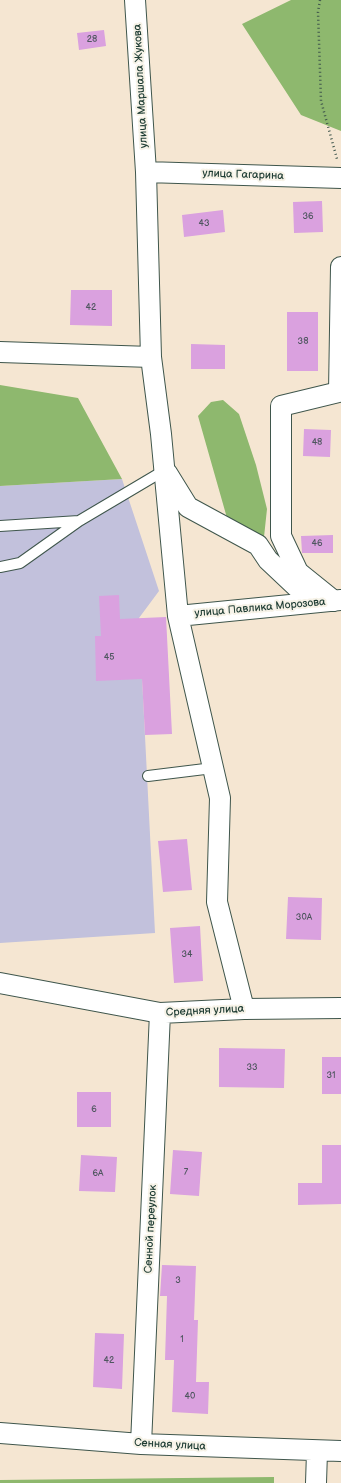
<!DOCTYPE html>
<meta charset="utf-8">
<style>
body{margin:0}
canvas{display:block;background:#f5e6d2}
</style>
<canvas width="341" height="1483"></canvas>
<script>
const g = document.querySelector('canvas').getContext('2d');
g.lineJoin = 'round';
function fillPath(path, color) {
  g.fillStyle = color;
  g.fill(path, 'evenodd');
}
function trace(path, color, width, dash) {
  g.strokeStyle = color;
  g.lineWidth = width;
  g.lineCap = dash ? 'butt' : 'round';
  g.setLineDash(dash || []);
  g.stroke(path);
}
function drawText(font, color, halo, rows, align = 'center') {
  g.font = font + ' "Balsamiq Sans",sans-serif';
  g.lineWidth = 4;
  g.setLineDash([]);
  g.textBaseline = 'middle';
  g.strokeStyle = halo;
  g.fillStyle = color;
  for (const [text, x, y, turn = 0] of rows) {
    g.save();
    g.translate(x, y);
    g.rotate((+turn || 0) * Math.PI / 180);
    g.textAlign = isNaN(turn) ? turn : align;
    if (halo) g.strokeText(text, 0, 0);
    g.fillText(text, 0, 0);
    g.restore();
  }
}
const industrial = new Path2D(`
 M122 479 159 591 139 618 155 933 0 943V486Z`);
const forest = new Path2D(`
 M291 0H341V131L301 115 242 24Z
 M0 385 78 398 122 479 0 486Z
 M223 400 239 414 256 465 267 509 264 537 247 534 227 518 198 416 211 402Z
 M274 1477V1483H0V1480Z`);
const building = new Path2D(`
 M104 30 106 46 79 50 77 33Z
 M322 201 323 232 294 233 293 202Z
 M223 210 225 232 184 237 182 215Z
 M71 290H112V326L70 325Z
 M287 312H318V371H287Z
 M191 344 225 345V369H191Z
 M304 429 331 430 330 457 303 456Z
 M333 535V553H302L301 536Z
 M119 595 120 619 166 617 172 734 145 735 142 679 96 681 95 636H101L99 596Z
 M187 839 192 890 163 892 158 841Z
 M288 897 322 898 321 940 286 939Z
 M200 926 203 981 174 983 170 928Z
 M219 1048 285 1049 284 1088 219 1087Z
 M322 1057H341V1094H322Z
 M77 1092H111V1127H77Z
 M322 1145H341V1204L298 1205V1183H322Z
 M173 1150 202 1152 199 1196 170 1194Z
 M81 1155 117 1157 115 1192 79 1191Z
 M162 1265 196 1266 194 1320H198L196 1382H209L208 1414 172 1412 174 1360H165L167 1296H160Z
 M95 1333 124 1334 122 1389 93 1387Z`);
const path = new Path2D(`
 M320 0 318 12 321 101 337 159`);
const lane = new Path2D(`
 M0 526 79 521 165 470
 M0 567 20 563 79 521
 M148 776 213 768`);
const street = new Path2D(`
 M135 0 146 172 151 357 161 434 178 616 220 798 217 902 244 1009
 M146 172 341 178
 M0 352 151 357
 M167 473 188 507 258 545 268 560 303 593
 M334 601 298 572 281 536V406L339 392 341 267
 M178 616 341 600
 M0 983 160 1013 244 1009 341 1008
 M0 1433 141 1444 341 1451
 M141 1444 160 1013
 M316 1483 317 1452`);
const numberNames = [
 ["28",92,40],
 ["36",308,217],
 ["43",204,224],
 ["42",91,308],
 ["38",303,342],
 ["48",317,443],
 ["46",317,544],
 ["45",109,658],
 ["30А",304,918],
 ["34",187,955],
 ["33",252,1068],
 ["31",331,1076],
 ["6",94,1110],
 ["7",186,1173],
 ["6А",98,1174],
 ["3",178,1281],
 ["1",182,1340],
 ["42",109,1361],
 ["40",190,1397]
];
const streetNames = [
 ["улица Маршала Жукова",141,86,-93],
 ["улица Гагарина",243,175,2],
 ["улица Павлика Морозова",260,608,-5],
 ["Средняя улица",205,1011,-3],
 ["Сенной переулок",151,1229,-87],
 ["Сенная улица",170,1445,3]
];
fillPath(industrial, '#c2c1dc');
fillPath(forest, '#8eb86e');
fillPath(building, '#daa1df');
trace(lane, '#3f564c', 12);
trace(street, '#3f564c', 22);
trace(path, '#3f564c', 2.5, [1, 3]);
trace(lane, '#fff', 10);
trace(street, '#fff', 20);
drawText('9px', '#4e565f', null, numberNames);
drawText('11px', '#1f3d34', '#f7f3e8', streetNames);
</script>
